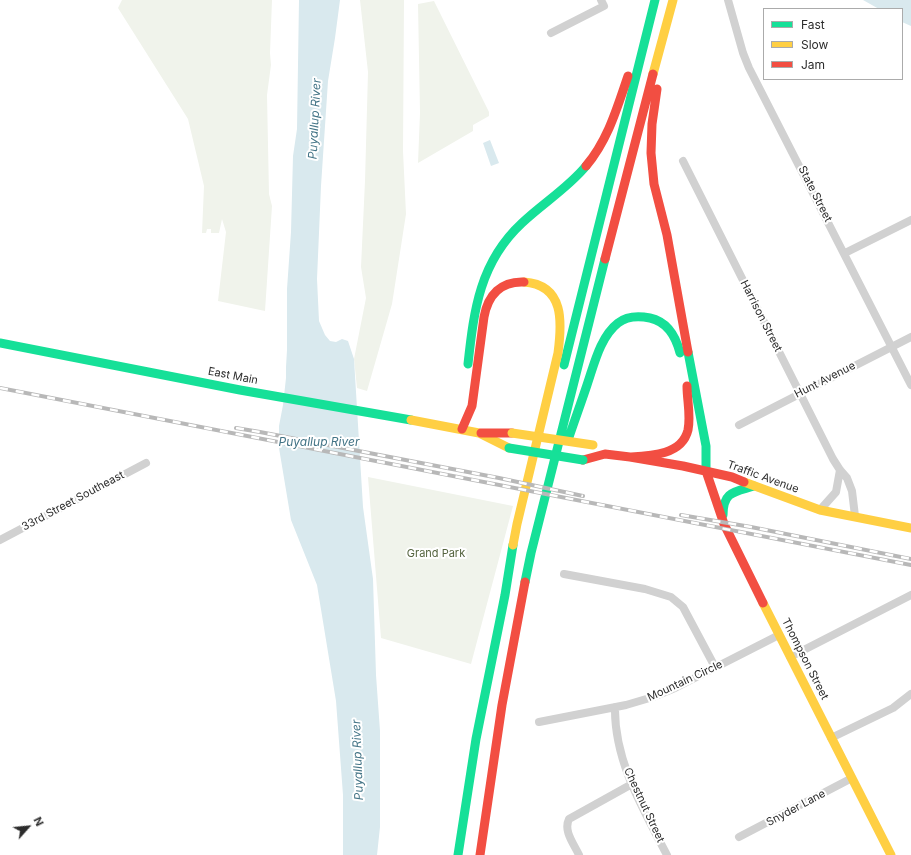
<!DOCTYPE html>
<style>
body{margin:0}
#map{position:relative;width:911px;height:855px;overflow:hidden;background:#fff;font-family:Inter,sans-serif}
canvas{display:block}
.legend{position:absolute;left:763px;top:8px;width:140px;height:72px;box-sizing:border-box;background:#fff;border:1px solid #ababab;margin:0;padding:5px 7px;list-style:none;font-size:12px;color:#2c2c2c}
.legend li{display:flex;align-items:center;gap:8px;height:20px}
.legend b{width:20px;border:1px solid #ababab}
.north{position:absolute;left:8px;top:807px;width:40px;height:40px;-webkit-text-stroke:3px #fff;paint-order:stroke;rotate:63deg;font-size:11px;font-weight:700;line-height:16px;text-align:center;color:#2c2c2c}
.north::after{content:'';display:block;margin:auto;width:14px;height:18px;background:#2c2c2c;clip-path:polygon(50% 0,100% 100%,50% 72%,0 100%)}
</style>
<div id="map">
<canvas width="911" height="855"></canvas>
<ul class="legend">
<li><b style="height:5px;background:#16e098"></b>Fast</li>
<li><b style="height:5px;background:#ffcf43"></b>Slow</li>
<li><b style="height:5px;background:#f24e42"></b>Jam</li>
</ul>
<div class="north">N</div>
</div>
<script>
const g = document.querySelector('canvas').getContext('2d');
g.lineJoin = 'round';
function fillPath(path, color) {
  g.fillStyle = color;
  g.fill(path, 'evenodd');
}
function trace(path, color, width, dash) {
  g.strokeStyle = color;
  g.lineWidth = width;
  g.lineCap = dash ? 'butt' : 'round';
  g.setLineDash(dash || []);
  g.stroke(path);
}
function drawText(font, color, halo, rows, align = 'center') {
  g.font = font + ' Inter,sans-serif';
  g.lineWidth = 4;
  g.setLineDash([]);
  g.textBaseline = 'middle';
  g.strokeStyle = halo;
  g.fillStyle = color;
  for (const [text, x, y, turn = 0] of rows) {
    g.save();
    g.translate(x, y);
    g.rotate((+turn || 0) * Math.PI / 180);
    g.textAlign = isNaN(turn) ? turn : align;
    if (halo) g.strokeText(text, 0, 0);
    g.fillText(text, 0, 0);
    g.restore();
  }
}
const green = new Path2D(`
 M122 0H272L270 53 271 65 267 95 269 194 272 206 265 311 218 301 226 232 222 219 219 233H211V229H207L206 233H202L204 186 188 119 118 8Z
 M360 0H404L403 151 406 214 392 304 367 391 357 388 354 359 366 298 361 267 365 181 368 72Z
 M434 1 489 112V116L473 125V131L418 163 420 113 418 4Z
 M368 477 513 506 471 664 381 638Z`);
const water = new Path2D(`
 M299 0H340L335 38 328 81 321 186 317 279 319 321 325 335 330 341 336 342 342 339 348 341 354 359 363 507 373 579 376 675 380 731V827L377 855H343V795L336 701 317 585 291 520 279 448V426L283 405 286 378V367L287 350V289L291 232 293 156 297 129Z
 M863 0H911V26L902 22V9H879Z
 M490 140 499 163 491 166 483 143Z`);
const street = new Path2D(`
 M728 0 743 53 749 68 911 385
 M551 33 604 6 601 0
 M683 161 833 459 840 470 847 478 852 491 855 516
 M845 253 911 220
 M739 425 911 337
 M820 510 836 492 840 470
 M0 540 146 463
 M564 574 645 589 671 597 683 607 715 667
 M790 657 911 595
 M615 707C614 761 643 809 667 855
 M539 722 626 705 653 697 675 688 779 635
 M831 738 893 708 911 694
 M739 837 852 778
 M579 855C574 844 563 831 569 819L632 784`);
const fast = new Path2D(`
 M0 343 240 390 411 420
 M688 352 706 446V471
 M468 364C474 309 480 262 522 223 543 203 568 188 586 166
 M564 365 655 0
 M568 440C574 422 581 403 587 385 594 365 600 337 618 323 627 316 640 316 650 318 668 322 676 337 680 353
 M723 515C723 491 735 492 754 486
 M525 582 531 553 605 259
 M458 855 476 739 505 595 513 545`);
const slow = new Path2D(`
 M653 74 673 0
 M411 420 479 433 509 448
 M744 482 820 510 911 528
 M513 545 517 524 558 353C562 323 565 285 524 282
 M763 603 891 855`);
const jam = new Path2D(`
 M657 89 652 124 651 153 654 184 667 235 688 352
 M586 166C608 140 617 108 628 76
 M605 259 653 74
 M462 429 472 406 484 317C488 295 501 281 524 282
 M481 433H512
 M630 457C651 456 682 455 688 430 691 416 687 400 687 386
 M583 460 605 454 630 457 683 466 732 477 744 482
 M706 471 724 524 763 603
 M480 855 502 705 525 582`);
const rail = new Path2D(`
 M0 388 911 565
 M236 428 260 432 499 478 583 496
 M681 515 751 527 911 559`);
const fastBridge = new Path2D(`
 M509 448 583 460`);
const slowBridge = new Path2D(`
 M512 433 593 445`);
const streetNames = [
 ["State Street",815,194,63],
 ["Harrison Street",761,316,63],
 ["East Main",233,376,11],
 ["Hunt Avenue",825,380,-27],
 ["Traffic Avenue",763,477,20],
 ["33rd Street Southeast",73,501,-28],
 ["Thompson Street",805,659,63],
 ["Mountain Circle",685,681,-25],
 ["Chestnut Street",644,805,65],
 ["Snyder Lane",796,808,-28]
];
const parkNames = [
 ["Grand Park",436,554]
];
const waterNames = [
 ["Puyallup River",315,119,-87],
 ["Puyallup River",319,442],
 ["Puyallup River",358,760,-92]
];
fillPath(green, '#f0f3eb');
fillPath(water, '#d9e9ee');
trace(street, '#d1d1d1', 8);
trace(fast, '#16e098', 9);
trace(slow, '#ffcf43', 9);
trace(jam, '#f24e42', 9);
trace(rail, '#b8b8b8', 4);
trace(rail, '#fff', 2.5, [8]);
trace(fastBridge, '#16e098', 9);
trace(slowBridge, '#ffcf43', 9);
drawText('11px', '#2c2c2c', '#fff', streetNames);
drawText('11px', '#54633e', '#fff', parkNames);
drawText('italic 12px', '#437486', '#fff', waterNames);
</script>
